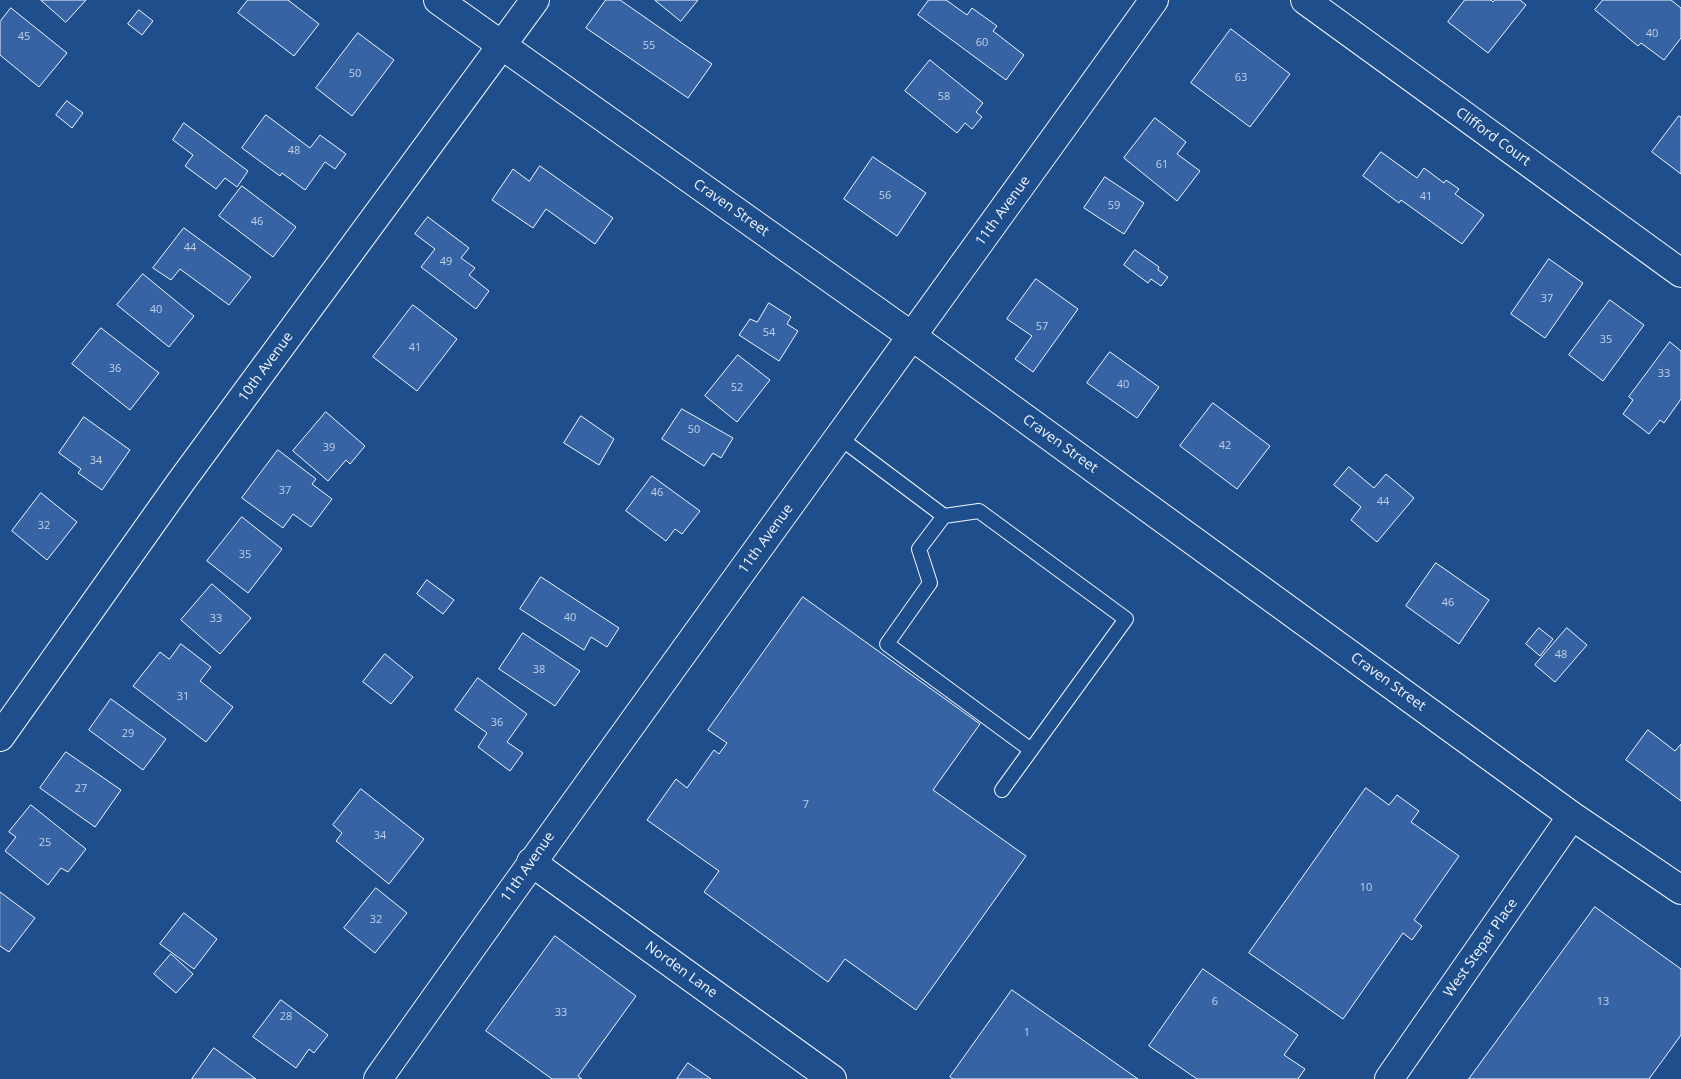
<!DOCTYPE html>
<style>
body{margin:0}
canvas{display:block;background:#1f4e8c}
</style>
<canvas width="1681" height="1079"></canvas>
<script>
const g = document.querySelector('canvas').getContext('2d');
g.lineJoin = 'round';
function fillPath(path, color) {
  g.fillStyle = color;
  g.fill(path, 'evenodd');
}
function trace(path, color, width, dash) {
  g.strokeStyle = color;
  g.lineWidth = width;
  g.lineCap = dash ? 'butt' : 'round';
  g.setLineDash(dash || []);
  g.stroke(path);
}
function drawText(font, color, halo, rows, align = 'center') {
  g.font = font + ' "Open Sans",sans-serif';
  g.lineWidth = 4;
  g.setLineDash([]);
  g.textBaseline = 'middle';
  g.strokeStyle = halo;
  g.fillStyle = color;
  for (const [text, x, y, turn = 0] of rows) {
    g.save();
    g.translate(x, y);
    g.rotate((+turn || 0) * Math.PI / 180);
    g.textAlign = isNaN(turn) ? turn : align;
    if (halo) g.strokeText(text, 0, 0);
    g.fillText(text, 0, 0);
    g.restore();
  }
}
const building = new Path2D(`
 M41 0H86L66 22Z
 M248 0H288L319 24 294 56 238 13Z
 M606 0H620L712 64 688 98 586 28Z
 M655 0H698L681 21Z
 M929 0H946L967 15 972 8 997 26 993 31 1024 55 1006 80 918 15Z
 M1465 0H1491L1493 2 1495 0H1520L1526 5 1488 53 1448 22Z
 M1603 0H1671L1681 8V38L1664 60 1641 43 1638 46 1595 10Z
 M11 8 67 53 39 87 0 55V22Z
 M139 10 153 21 142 35 128 24Z
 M1231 29 1290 74 1250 127 1191 83Z
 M358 33 394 60 352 116 316 88Z
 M930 60 983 103 976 112 982 117 972 129 965 123 957 133 905 91Z
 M67 101 83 113 72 128 56 115Z
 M266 115 310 148 320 135 346 154 335 169 325 162 305 190 282 173 280 176 242 148Z
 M1679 116 1681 117V174L1652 152Z
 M1155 118 1186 142 1177 154 1200 171 1177 201 1124 158Z
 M184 123 248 171 237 187 225 178 216 189 185 166 193 155 173 140Z
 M1381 152 1417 178 1424 168 1444 183 1446 180 1459 189 1455 194 1484 215 1462 244 1401 200 1399 203 1363 176Z
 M873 157 926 193 897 236 844 199Z
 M540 166 613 218 595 244 546 209 533 228 492 200 513 169 529 181Z
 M1105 177 1144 203 1124 234 1084 208Z
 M242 186 296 227 273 257 219 216Z
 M428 217 469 248 461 258 475 268 469 275 489 291 476 309 421 267 435 249 415 234Z
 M184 228 251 277 229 305 180 269 171 280 153 268Z
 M1135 250 1159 267 1158 270 1168 277 1161 286 1151 279 1148 283 1124 265Z
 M1549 259 1583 283 1545 338 1511 314Z
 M143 274 194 316 169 347 117 305Z
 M1036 279 1078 309 1033 372 1015 359 1032 336 1007 319Z
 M1610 300 1644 325 1603 381 1569 355Z
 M769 303 791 317 787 324 798 331 779 361 739 335 750 319 757 322Z
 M413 305 457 339 417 391 373 357Z
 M101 328 159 373 130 410 72 364Z
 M1670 342 1681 351V399L1664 423 1660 420 1649 434 1623 414 1633 400 1629 397Z
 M1110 352 1159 387 1137 418 1087 383Z
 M738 355 770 380 737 422 705 396Z
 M1213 403 1270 446 1237 489 1180 446Z
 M682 409 733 438 721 458 713 453 704 466 662 439Z
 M326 412 365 446 350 464 346 460 328 481 293 451Z
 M581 416 614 439 599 465 564 443Z
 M84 417 130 450 102 490 78 473 81 469 59 453Z
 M278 450 316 479 312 484 332 499 311 527 293 514 283 528 242 498Z
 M1349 467 1374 488 1386 474 1414 498 1377 542 1351 520 1361 507 1334 485Z
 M652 476 700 511 682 534 675 529 666 541 626 511Z
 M41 493 77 522 47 560 12 531Z
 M242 517 282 549 248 593 207 561Z
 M1436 563 1489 600 1459 644 1406 606Z
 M541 577 619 628 607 647 591 637 584 650 520 609Z
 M427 580 454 600 443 614 417 594Z
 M212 584 251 618 220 654 181 620Z
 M803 597 980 724 933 790 1026 856 916 1010 845 959 828 982 704 892 719 871 647 820 676 779 687 788 714 750 719 754 727 743 708 730Z
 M1539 628 1553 639 1540 656 1526 644Z
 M1567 628 1587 645 1555 682 1535 665Z
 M523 633 580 671 555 706 499 669Z
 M181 644 211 667 200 681 233 707 206 742 133 686 160 652 169 659Z
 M385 654 413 677 391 704 363 682Z
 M478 678 527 714 507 742 523 753 510 771 478 747 487 733 455 710Z
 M111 699 166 739 143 770 89 730Z
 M1648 730 1675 751 1681 744V801L1626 760Z
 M66 752 121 790 95 827 40 788Z
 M1366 788 1389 805 1397 795 1419 811 1411 822 1459 856 1414 920 1422 926 1412 940 1403 933 1343 1019 1249 953Z
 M361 789 424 839 389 884 336 841 342 833 333 825Z
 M31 805 86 849 68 872 61 868 48 885 5 851 16 837 9 832Z
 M376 888 407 913 375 953 344 928Z
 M0 892 35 918 9 952 0 946Z
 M1595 907 1681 969V1035L1649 1079H1469Z
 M184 913 217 939 194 969 160 944Z
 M555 936 636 996 578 1076 582 1079H552L486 1031Z
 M171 954 193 974 176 993 154 974Z
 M1203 969 1298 1035 1284 1055 1305 1069 1298 1079H1197L1149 1046Z
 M1012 990 1138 1079H953L950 1077Z
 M281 1000 328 1035 314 1053 309 1049 296 1068 253 1037Z
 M214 1048 256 1079H192Z
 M688 1063 711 1079H677Z`);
const lane = new Path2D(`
 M840 438 944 516 979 511 1126 619 1002 790
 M944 516 919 549 930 583 887 644 1031 750`);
const street = new Path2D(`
 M438 0 913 337 1572 816 1681 890
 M1305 0 1681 273
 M0 737 180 483 535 0
 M531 862 832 1079
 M378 1079C634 717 896 360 1154 0
 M1389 1079 1572 816`);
const numberNames = [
 ["40",1652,34],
 ["45",24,37],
 ["60",982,43],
 ["55",649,46],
 ["50",355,74],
 ["63",1241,78],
 ["58",944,97],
 ["48",294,151],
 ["61",1162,165],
 ["56",885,196],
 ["41",1426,197],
 ["59",1114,206],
 ["46",257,222],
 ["44",190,248],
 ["49",446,262],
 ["37",1547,299],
 ["40",156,310],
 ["57",1042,327],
 ["54",769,333],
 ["35",1606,340],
 ["41",415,348],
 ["36",115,369],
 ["33",1664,374],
 ["40",1123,385],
 ["52",737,388],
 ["50",694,430],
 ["42",1225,446],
 ["39",329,448],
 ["34",96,461],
 ["37",285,491],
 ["46",657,493],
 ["44",1383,502],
 ["32",44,526],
 ["35",245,555],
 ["46",1448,603],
 ["40",570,618],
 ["33",216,619],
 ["48",1561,655],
 ["38",539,670],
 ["31",183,697],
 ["36",497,723],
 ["29",128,734],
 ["27",81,789],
 ["7",806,805],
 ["34",380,836],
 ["25",45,843],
 ["10",1366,888],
 ["32",376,920],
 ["6",1215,1002],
 ["13",1603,1002],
 ["33",561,1013],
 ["28",286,1017],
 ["1",1027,1033]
];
const streetNames = [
 ["Clifford Court",1493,137,36],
 ["Craven Street",731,208,35],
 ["11th Avenue",1003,211,-54],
 ["10th Avenue",266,367,-54],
 ["Craven Street",1060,444,36],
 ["11th Avenue",766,539,-54],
 ["Craven Street",1388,682,36],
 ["11th Avenue",528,867,-55],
 ["West Stepar Place",1481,948,-55],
 ["Norden Lane",681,970,36]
];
fillPath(building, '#3563a3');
trace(building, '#f2f6ff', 1);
trace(lane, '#f2f6ff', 16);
trace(street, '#f2f6ff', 30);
trace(lane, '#1f4e8c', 14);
trace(street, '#1f4e8c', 28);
drawText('11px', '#c3d1e8', null, numberNames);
drawText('14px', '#f2f6ff', '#1f4e8c', streetNames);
</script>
